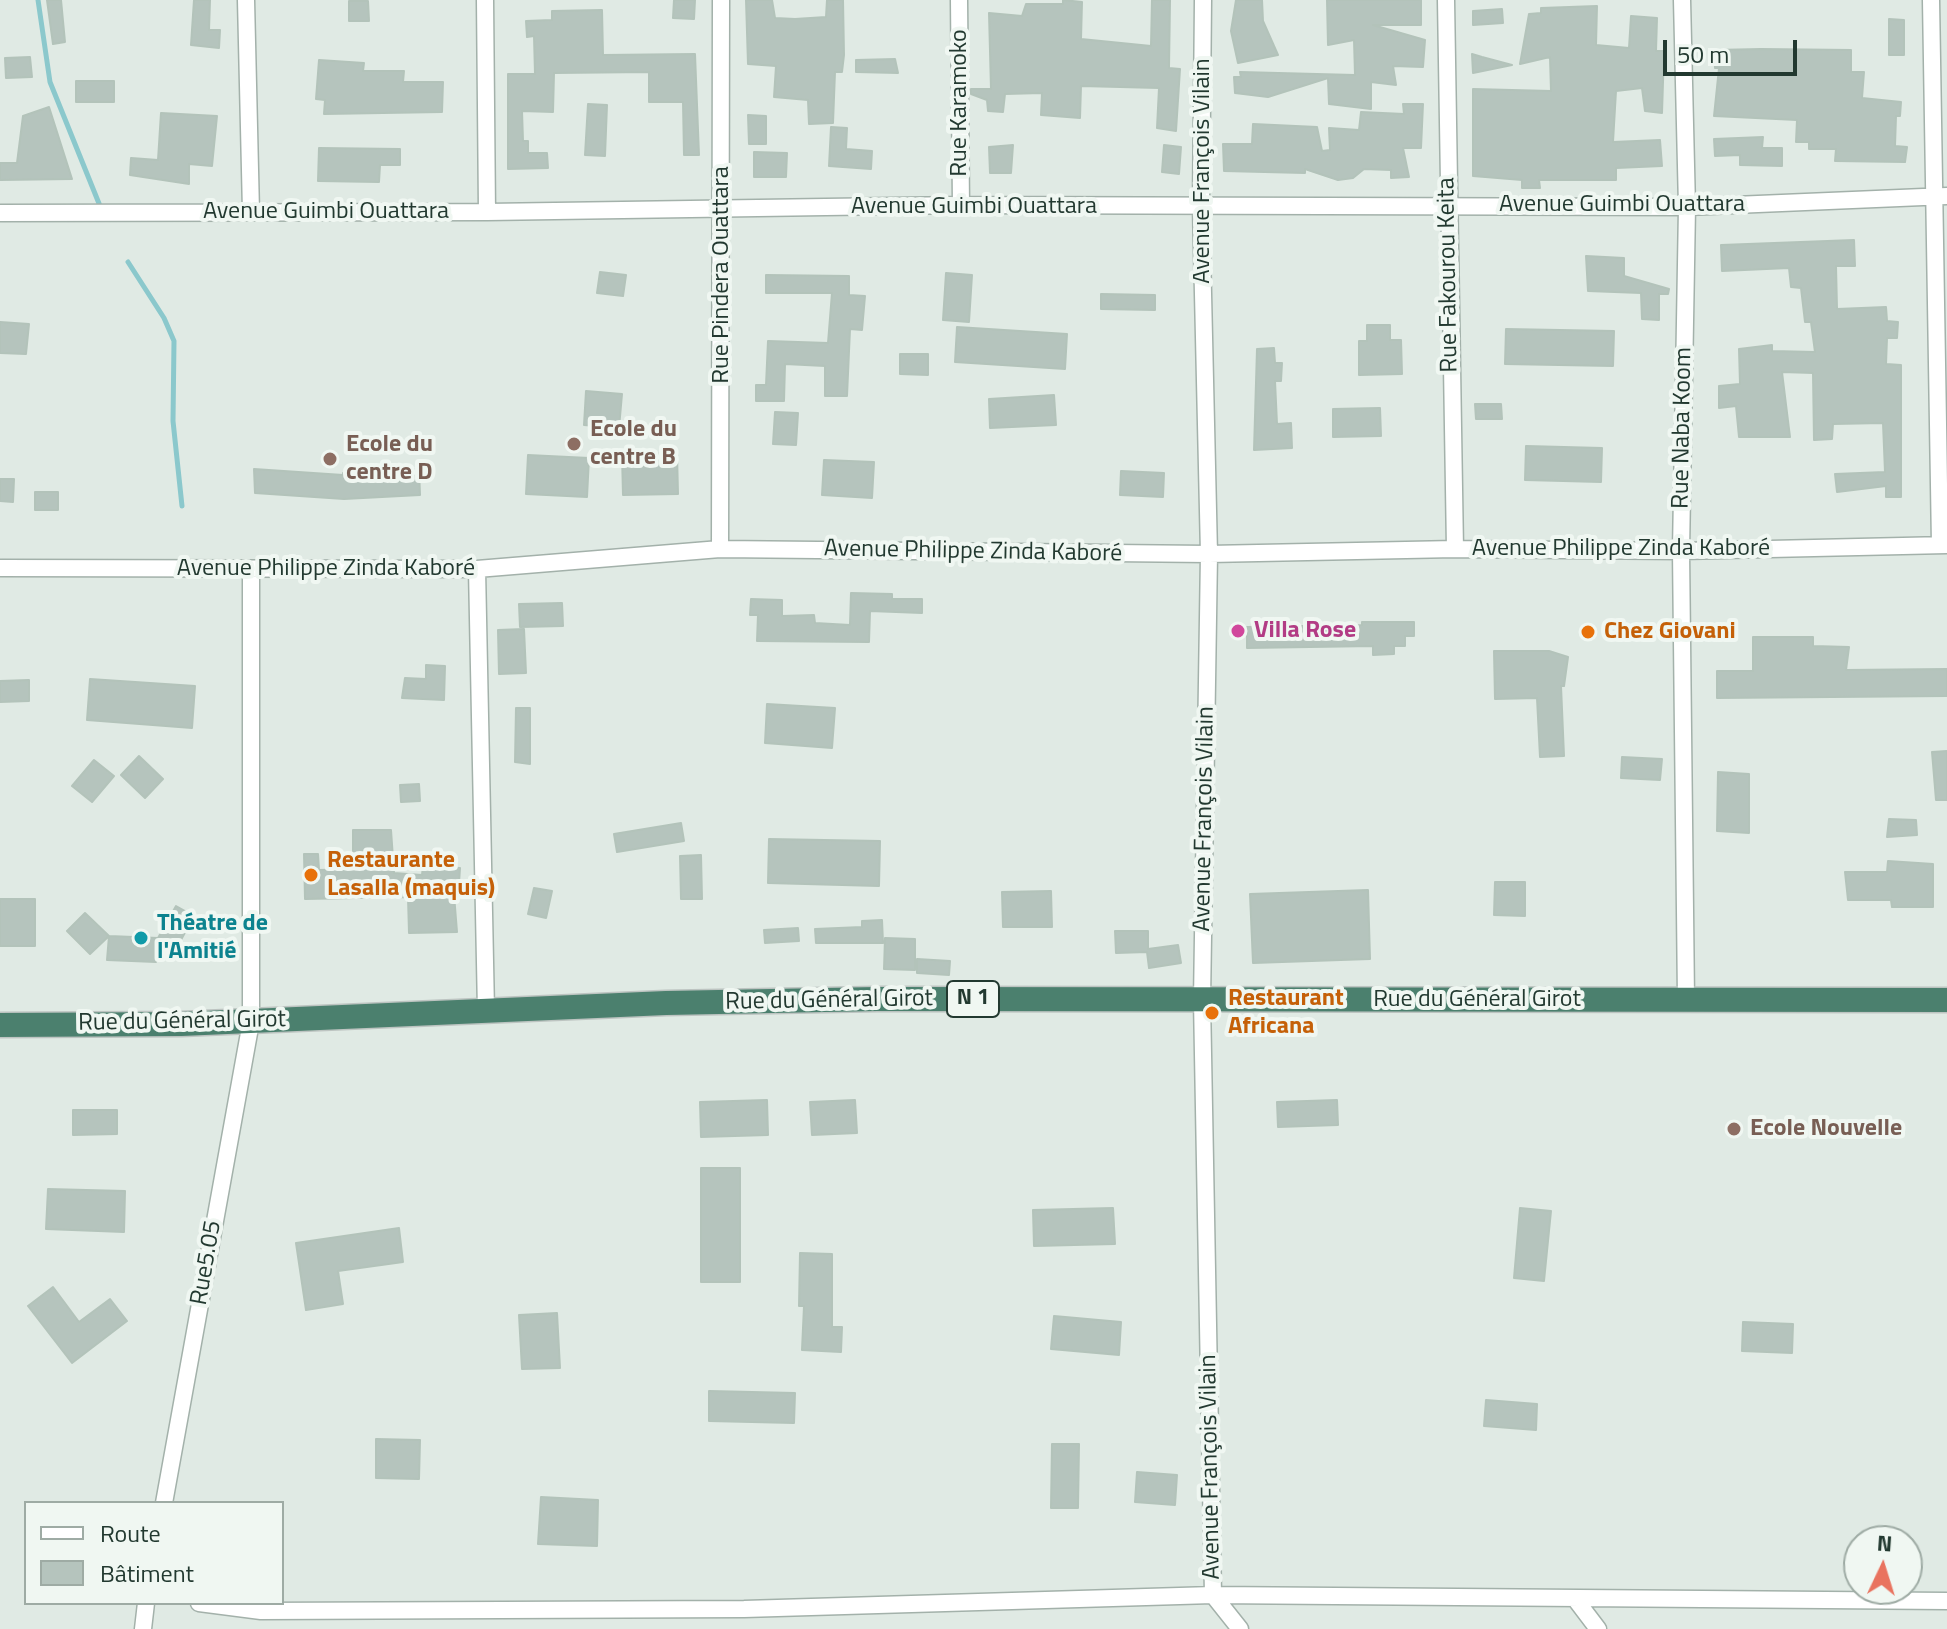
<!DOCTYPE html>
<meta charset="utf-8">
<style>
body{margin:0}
#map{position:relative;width:1947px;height:1629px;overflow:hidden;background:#e0eae4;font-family:"Titillium Web",sans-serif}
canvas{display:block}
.legend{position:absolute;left:24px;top:1501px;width:260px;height:104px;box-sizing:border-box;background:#f0f7f2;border:2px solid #9eaba4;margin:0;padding:10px 14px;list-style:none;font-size:24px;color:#223930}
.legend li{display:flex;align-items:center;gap:16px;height:40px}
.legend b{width:40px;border:2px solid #9eaba4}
.north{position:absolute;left:1843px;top:1525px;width:80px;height:80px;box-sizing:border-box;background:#f0f7f2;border:2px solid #9eaba4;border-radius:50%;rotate:4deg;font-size:22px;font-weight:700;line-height:32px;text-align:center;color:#223930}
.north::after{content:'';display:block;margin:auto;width:28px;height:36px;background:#e9735f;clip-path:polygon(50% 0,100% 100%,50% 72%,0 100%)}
.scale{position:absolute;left:1663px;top:40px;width:134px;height:36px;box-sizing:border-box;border:4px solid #223930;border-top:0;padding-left:10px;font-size:24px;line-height:28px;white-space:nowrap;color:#223930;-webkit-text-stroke:6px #f0f7f2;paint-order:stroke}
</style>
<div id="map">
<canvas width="1947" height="1629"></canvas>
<ul class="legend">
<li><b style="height:10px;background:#fff"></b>Route</li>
<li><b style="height:22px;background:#b5c4bd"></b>Bâtiment</li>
</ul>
<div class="north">N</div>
<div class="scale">50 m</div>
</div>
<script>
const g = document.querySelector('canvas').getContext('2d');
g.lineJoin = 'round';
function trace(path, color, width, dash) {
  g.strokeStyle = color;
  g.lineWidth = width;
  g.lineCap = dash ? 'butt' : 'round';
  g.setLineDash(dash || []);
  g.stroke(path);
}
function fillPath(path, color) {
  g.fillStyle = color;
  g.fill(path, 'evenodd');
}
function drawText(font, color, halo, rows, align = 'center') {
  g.font = font + ' "Titillium Web",sans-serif';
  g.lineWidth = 8;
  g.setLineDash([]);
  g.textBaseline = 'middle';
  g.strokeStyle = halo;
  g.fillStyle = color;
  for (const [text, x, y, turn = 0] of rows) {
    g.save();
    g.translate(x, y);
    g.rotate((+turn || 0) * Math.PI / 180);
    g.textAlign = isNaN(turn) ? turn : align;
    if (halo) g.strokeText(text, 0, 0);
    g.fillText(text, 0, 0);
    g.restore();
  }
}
const stream = new Path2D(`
 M38 0 50 82 100 206
 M128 262 164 318 174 341 173 421 182 506`);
const building = new Path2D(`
 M47 0H61L65 42 53 44Z
 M194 0H210L209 30H220L219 48 191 45Z
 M674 0H695L694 19 673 18Z
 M746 0H772L775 18 795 19 826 17 827 0H843L844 55 842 72H835L833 123 809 124 808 100 774 97 776 66 748 64Z
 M1063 0 1082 2 1081 39 1151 46 1152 0H1170L1169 68 1180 69 1176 131 1157 128 1159 88 1081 86 1080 118 1041 115 1042 93 1005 94 1003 112 988 111 987 100 971 94V89H991L989 13 1022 16 1026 4H1063Z
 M1236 0H1262L1263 21 1278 55 1238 63 1231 31Z
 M1327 0H1421V25H1373L1425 40 1423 67 1393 66 1396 85 1371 82V109L1329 104 1328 78 1268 97 1235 93 1234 77H1241L1240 72 1355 75 1354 40 1328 45Z
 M349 1H368L369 21H349Z
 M1597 6 1596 45 1629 48 1631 16 1657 18 1656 51H1664L1662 113 1645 111 1642 88 1616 91 1613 142 1660 140 1662 166 1616 168V180H1539L1540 188H1522V180L1473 176V89L1551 91 1550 57 1520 64 1529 14 1541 13V8Z
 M1502 9 1503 23 1473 25V11Z
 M602 10 603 55 695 54 699 155H684L683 102H649V72L554 73 553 112 522 111 523 141H528V153H547L548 168 508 169V74H535L534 36 527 37 526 21 552 20V11Z
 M1889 19 1904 20V55H1889Z
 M1761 49 1851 50V72H1864L1862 98 1901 102 1900 116H1896L1895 146 1907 147 1905 162 1835 161 1836 149H1809V142H1796L1797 120 1714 116 1719 68H1715V50Z
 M1472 54 1482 57 1512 65 1473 73Z
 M30 57 32 77 6 78 5 58Z
 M895 59 898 73 856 72V60Z
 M319 60 364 63 363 71H404L403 82H443L442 112 324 114 325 100 316 99Z
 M76 81H114V102H76Z
 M588 104 607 105 605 156 585 155Z
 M1403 104H1423L1421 148H1403L1409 177 1391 178V170L1364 169 1353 178 1338 180 1305 169V173L1224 171 1223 144H1252L1253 124 1317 127 1322 151 1330 150 1329 128 1359 130 1361 112 1404 114Z
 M49 107 72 179 0 180V163H17L23 116Z
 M161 113 217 116 212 166 189 164V184L130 175 131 158 158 160Z
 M748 115 766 116V144H749Z
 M831 127 847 128 846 149 872 151 871 169 829 166Z
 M1763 137 1762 148H1782V166L1740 165V155L1715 156 1714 139Z
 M1013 145 1011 173H990L989 147Z
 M1164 145 1181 147 1179 174 1162 172Z
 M319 148 400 149V165H380L379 182 318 181Z
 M754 152 787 153 786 177H754Z
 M1854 240 1855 266H1836L1837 309 1886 307 1887 321 1898 322 1897 338H1887L1886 364 1901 365V497H1886V486L1837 492 1835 474 1885 472 1883 423 1833 424 1832 439 1814 440 1813 373 1782 372 1790 437H1739L1736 406 1719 408V386L1740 384 1739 349 1772 345V351L1815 352 1811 322H1805L1801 288 1791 287 1789 268 1722 271 1721 245Z
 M1586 256 1624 258V276L1669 289 1668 294H1659V320L1642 319 1641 293 1588 291Z
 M600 272 626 275 623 296 597 293Z
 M946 273 972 275 969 322 943 320Z
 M766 275 849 276V295L865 296 862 330 850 329 847 396H825V366L785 364 784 401H756V385H766L768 341 828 343 832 293H766Z
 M1101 294 1155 295V310L1101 309Z
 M0 322 29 324 26 354 0 353Z
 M1367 325H1390V340H1401L1402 374 1359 375V341H1367Z
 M957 327 1067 334 1065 369 955 362Z
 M1506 329 1614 331 1613 366 1505 364Z
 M1274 348 1275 363H1282L1281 381H1275L1277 424 1291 423 1292 448 1254 450 1257 349Z
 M900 354H928V375L900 374Z
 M586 391 622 394 619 428 584 425Z
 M1054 395 1056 425 990 428 989 399Z
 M1475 404H1501L1502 419H1476Z
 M1380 408 1381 436 1333 437V409Z
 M775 412 798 413 796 445 773 444Z
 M1526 446 1602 448 1601 482 1525 480Z
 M677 453 678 494 623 495 622 455Z
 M528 455 589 458 587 497 526 494Z
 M824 460 874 462 872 498 822 495Z
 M254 469 343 475V473L419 469 420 495 344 499 255 493Z
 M1121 471 1164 473 1163 497 1120 495Z
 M0 479H14L13 502 0 501Z
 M35 492H58V510H35Z
 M851 593 892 594V599H922V613L870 611 869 642 757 641 758 615H750L751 599 782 600V616L814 615 815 623 850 625Z
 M562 603 563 626 520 627 519 604Z
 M1362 622H1414V636H1405V646H1394V654L1373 655V646L1247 648V627L1362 625Z
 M524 629 526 673 499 674 498 630Z
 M1753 637H1813V646L1849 647 1846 670 1947 669V696L1717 698V671H1753Z
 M1494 651H1549L1568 657 1564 686H1561L1564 756 1540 757 1537 698 1495 699Z
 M426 665 445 666 444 700 402 698 405 678 426 679Z
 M90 679 195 686 192 728 87 720Z
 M29 680V701L0 702V681Z
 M767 704 835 708 832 748 765 743Z
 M516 708H530V764L515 762Z
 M1947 751V800H1936L1932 752Z
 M139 756 163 779 145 798 121 775Z
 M1622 757 1662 759 1660 780 1621 778Z
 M94 760 114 776 92 802 72 786Z
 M1718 772 1749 774V833L1717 831Z
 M419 784 420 801 401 802 400 785Z
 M1889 819 1916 820 1917 835 1887 837Z
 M681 823 684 841 617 852 614 834Z
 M353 830H391L394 873 422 875 423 866 460 868 459 883 453 882 457 932 409 933 408 897 305 899 304 854H318L319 870 353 869Z
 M769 839 880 841 879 886 768 883Z
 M701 855 702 899H681L680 856Z
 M1888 861 1933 864V907H1892L1891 900H1848L1845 872H1887Z
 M1495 882H1525V916L1494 915Z
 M534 888 552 891 546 918 528 914Z
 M1368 890 1370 959 1253 963 1250 894Z
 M1051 891 1052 927H1003L1002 892Z
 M0 899H35V946H0Z
 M176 906 194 916 176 949 158 938Z
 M85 913 109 936 90 954 67 931Z
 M882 920 883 943H816L815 929 862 927V921Z
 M798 928 799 941 765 943 764 930Z
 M1115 931H1148V949L1178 945 1181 963 1149 968 1147 952 1116 953Z
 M109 936 158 938 156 962 107 960Z
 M885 938 915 939V970L884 969Z
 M917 959 950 961 949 975 917 973Z
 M767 1100 768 1135 701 1137 700 1102Z
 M855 1100 857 1133 812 1135 810 1102Z
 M1337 1100 1338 1125 1278 1127 1277 1102Z
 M73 1110H117V1134L73 1135Z
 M701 1168H740V1282H701Z
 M48 1189 125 1191 124 1232 46 1229Z
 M1113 1208 1115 1244 1034 1246 1033 1210Z
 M1520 1208 1551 1211 1544 1281 1514 1278Z
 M399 1228 403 1262 338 1271 343 1304 306 1310 296 1243Z
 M800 1253 832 1254V1327H842L841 1352 802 1350 804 1306H799Z
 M53 1287 79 1322 110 1299 127 1321 72 1363 28 1306Z
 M557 1313 560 1368 522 1369 519 1315Z
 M1054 1316 1121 1322 1119 1355 1051 1349Z
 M1743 1322 1793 1324 1792 1353 1742 1351Z
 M709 1391 795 1393 794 1423 709 1421Z
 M1486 1400 1537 1404 1536 1430 1484 1426Z
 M376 1439 420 1440 419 1479 376 1478Z
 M1052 1444H1079L1078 1508H1051Z
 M1137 1472 1177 1475 1175 1505 1135 1502Z
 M541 1497 598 1500 597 1546 538 1544Z`);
const minor = new Path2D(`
 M246 0 251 212
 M485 0 487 212
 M959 0 961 205
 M1203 0 1201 207 1209 554 1202 1000 1213 1595 1240 1629
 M1446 0 1455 549
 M1682 0 1687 207 1681 551 1686 1000
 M1931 0 1940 545
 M0 213 487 212 961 205 1687 207 1947 196
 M720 549 721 0
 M0 568 477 569 720 549 1209 554 1455 549 1681 551 1947 545
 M477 569 486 1011
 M164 1503 251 1022V569
 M1576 1600 1598 1629
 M199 1603 261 1611 744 1609 1213 1595 1947 1601
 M143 1629 146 1603`);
const trunk = new Path2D(`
 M0 1025 181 1024 666 1003 877 999 1947 1000`);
const markers = [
 [574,444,8,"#8d6e63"],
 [330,459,8,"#8d6e63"],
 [1238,631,8,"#d1479c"],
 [1588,632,8,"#e8710a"],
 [311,875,8,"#e8710a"],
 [141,938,8,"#0f9aa8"],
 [1212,1013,8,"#e8710a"],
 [1734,1129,8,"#8d6e63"]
];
const shields = [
 [973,999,52]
];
const shieldNames = [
 ["N 1",973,999]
];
const streetNames = [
 ["Rue Karamoko",960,103,-90],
 ["Avenue François Vilain",1203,171,-90],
 ["Avenue Guimbi Ouattara",1622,205],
 ["Avenue Guimbi Ouattara",974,207],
 ["Avenue Guimbi Ouattara",326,212],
 ["Rue Pindera Ouattara",722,275,-90],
 ["Rue Fakourou Keita",1449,275,-91],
 ["Rue Naba Koom",1683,428,-89],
 ["Avenue Philippe Zinda Kaboré",1621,549],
 ["Avenue Philippe Zinda Kaboré",973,552,1],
 ["Avenue Philippe Zinda Kaboré",326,569],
 ["Avenue François Vilain",1205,819,-89],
 ["Rue du Général Girot",1477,1000],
 ["Rue du Général Girot",829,1001,-1],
 ["Rue du Général Girot",182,1022,-1],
 ["Rue5.05",207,1263,-80],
 ["Avenue François Vilain",1211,1467,-91]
];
const educationNames = [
 ["Ecole du",590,430],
 ["centre B",590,458],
 ["Ecole du",346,445],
 ["centre D",346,473],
 ["Ecole Nouvelle",1750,1129]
];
const hotelNames = [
 ["Villa Rose",1254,631]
];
const foodNames = [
 ["Chez Giovani",1604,632],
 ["Restaurante",327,861],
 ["Lasalla (maquis)",327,889],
 ["Restaurant",1228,999],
 ["Africana",1228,1027]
];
const cultureNames = [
 ["Théatre de",157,924],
 ["l'Amitié",157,952]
];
trace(stream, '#8bc8cc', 5);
fillPath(building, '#b5c4bd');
trace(building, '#b3c3ba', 2);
trace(minor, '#a3b1aa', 19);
trace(trunk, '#bdc4c1', 27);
trace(minor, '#fff', 16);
trace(trunk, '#4b806e', 24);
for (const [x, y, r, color] of markers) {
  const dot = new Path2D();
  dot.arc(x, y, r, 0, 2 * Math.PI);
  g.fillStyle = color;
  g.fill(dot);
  trace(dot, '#f0f7f2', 3);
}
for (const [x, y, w] of shields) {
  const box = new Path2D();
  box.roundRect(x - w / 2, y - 18, w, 36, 6);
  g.fillStyle = '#f0f7f2';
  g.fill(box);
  trace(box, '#223930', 2);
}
drawText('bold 22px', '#223930', null, shieldNames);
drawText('24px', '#223930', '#f0f7f2', streetNames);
drawText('bold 24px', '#785e54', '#f0f7f2', educationNames, 'left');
drawText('bold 24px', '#b23c85', '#f0f7f2', hotelNames, 'left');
drawText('bold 24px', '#c56008', '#f0f7f2', foodNames, 'left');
drawText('bold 24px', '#0d838f', '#f0f7f2', cultureNames, 'left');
</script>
